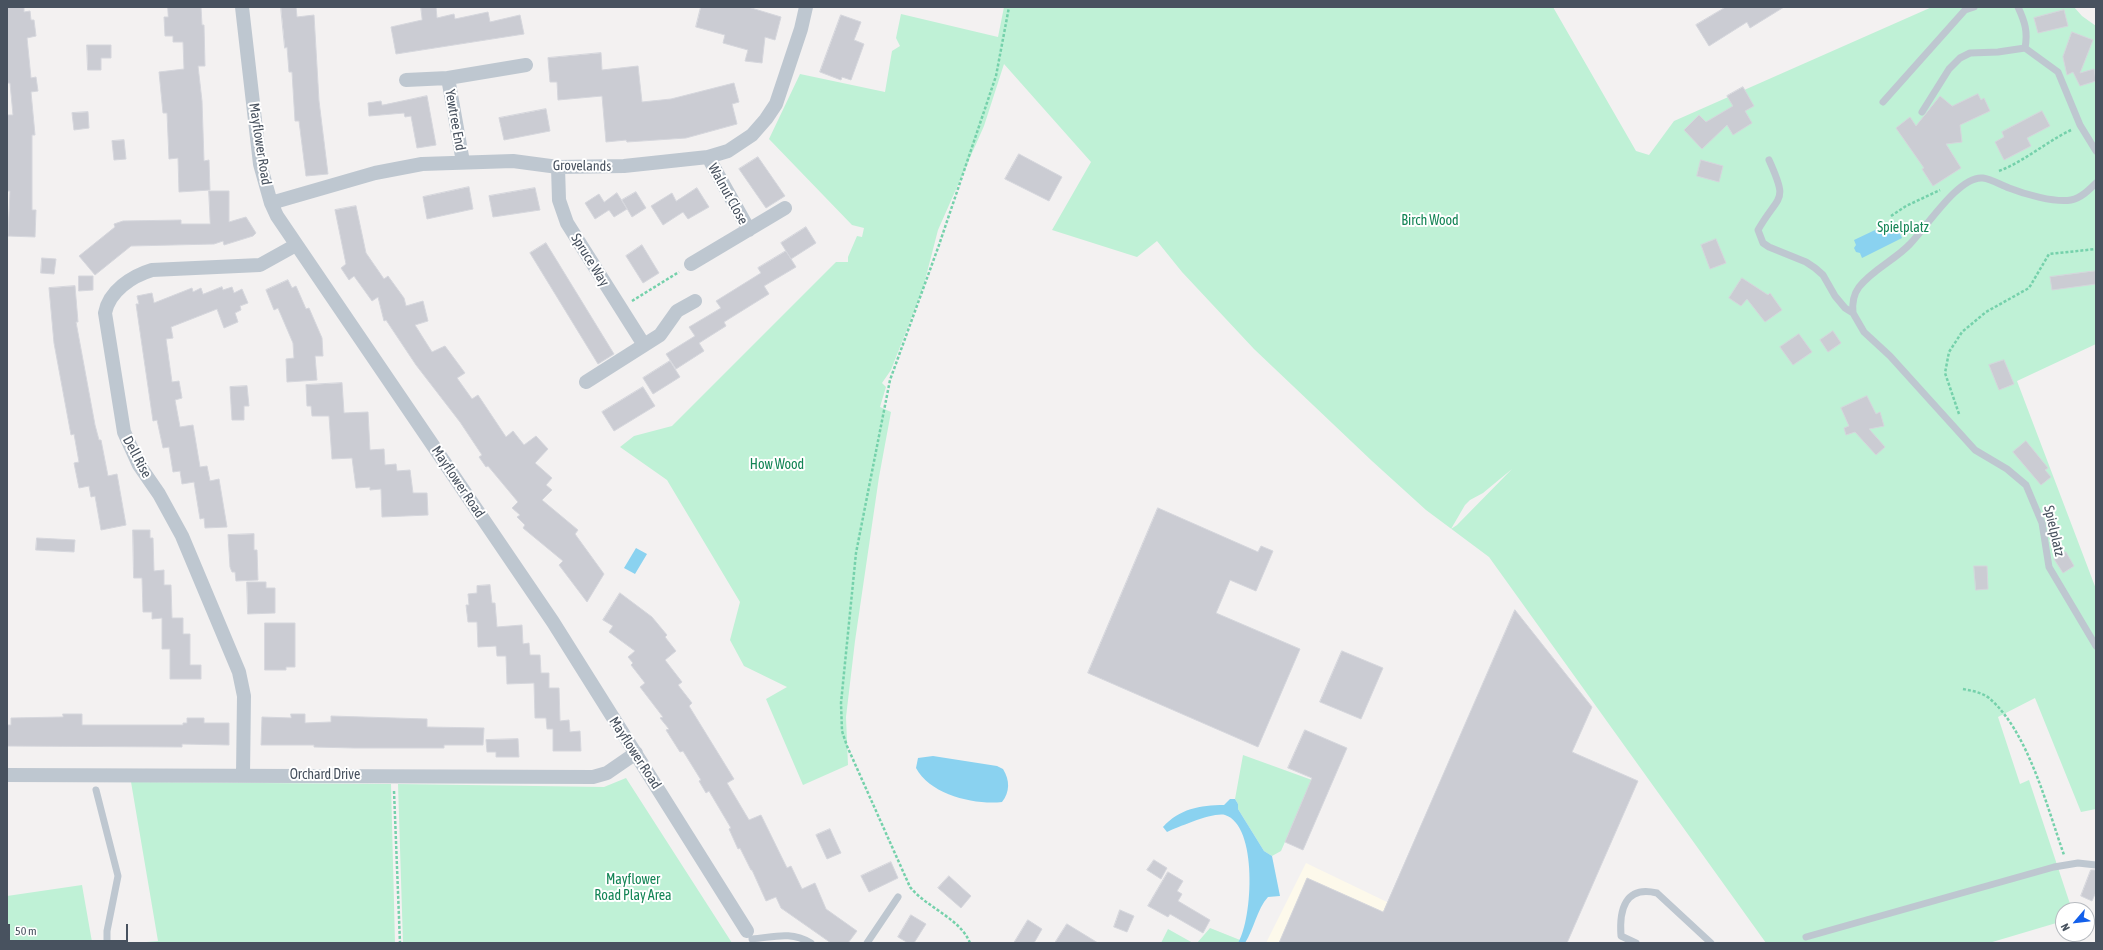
<!DOCTYPE html>
<style>
body{margin:0}
#map{position:relative;width:2103px;height:950px;overflow:hidden;background:#f3f1f1;font-family:"Asap Condensed",sans-serif}
canvas{display:block}
.frame{position:absolute;inset:0;border:8px solid #48525f;pointer-events:none}
.north{position:absolute;left:2055px;top:902px;width:40px;height:40px;box-sizing:border-box;background:#fff;border:1px solid #b6babf;border-radius:50%;rotate:242deg;font-size:11px;font-weight:700;line-height:16px;text-align:center;color:#48525f}
.north::after{content:'';display:block;margin:auto;width:14px;height:18px;background:#1360eb;clip-path:polygon(50% 0,100% 100%,50% 72%,0 100%)}
.scale{position:absolute;left:8px;top:924px;width:120px;height:18px;box-sizing:border-box;border:2px solid #48525f;border-top:0;padding-left:5px;font-size:12px;line-height:14px;white-space:nowrap;color:#48525f;-webkit-text-stroke:3px #fff;paint-order:stroke}
</style>
<div id="map">
<canvas width="2103" height="950"></canvas>
<div class="frame"></div>
<div class="north">N</div>
<div class="scale">50 m</div>
</div>
<script>
const g = document.querySelector('canvas').getContext('2d');
g.lineJoin = 'round';
function fillPath(path, color) {
  g.fillStyle = color;
  g.fill(path, 'evenodd');
}
function trace(path, color, width, dash) {
  g.strokeStyle = color;
  g.lineWidth = width;
  g.lineCap = dash ? 'butt' : 'round';
  g.setLineDash(dash || []);
  g.stroke(path);
}
function drawText(font, color, halo, rows, align = 'center') {
  g.font = font + ' "Asap Condensed",sans-serif';
  g.lineWidth = 4;
  g.setLineDash([]);
  g.textBaseline = 'middle';
  g.strokeStyle = halo;
  g.fillStyle = color;
  for (const [text, x, y, turn = 0] of rows) {
    g.save();
    g.translate(x, y);
    g.rotate((+turn || 0) * Math.PI / 180);
    g.textAlign = isNaN(turn) ? turn : align;
    if (halo) g.strokeText(text, 0, 0);
    g.fillText(text, 0, 0);
    g.restore();
  }
}
const commercial = new Path2D(`
 M1306 863 1472 943H1266Z`);
const green = new Path2D(`
 M1004 7H1553L1636 151 1649 155 1674 121 1932 7H2074L2082 16 2096 26V344L2017 381 2096 589V809L2081 812 2035 698 1998 717 2020 784 2029 780 2072 910H2063V921L1989 943H1766L1489 557 1426 510 1372 461 1254 349 1182 272 1157 241 1137 257 1052 230 1091 162 1004 64 984 126 938 230 923 288 891 370 882 383 886 387 880 407 891 412 879 477 855 641 846 717 848 765 803 785 766 699 787 687 744 666 730 640 740 602 667 480 620 447 634 436 672 426 836 262H848V257L857 236 862 237 864 228 852 225 769 139 800 74 885 92 892 51 900 46 896 38 901 14 998 37ZM1512 469 1457 525 1451 529 1465 505 1470 500 1483 493Z
 M1243 755 1312 780 1281 851 1272 856 1264 851 1238 809V804L1235 799Z
 M626 778 732 943H403L398 784 604 787Z
 M131 782 391 784 395 943H135L158 941Z
 M82 885 92 942 7 941V896Z
 M1210 928 1240 940 1238 943H1197Z
 M1168 929 1193 943H1161Z`);
const water = new Path2D(`
 M1894 221 1896 225 1900 224 1903 230 1900 234 1902 238 1862 258 1860 253 1856 252 1854 248 1856 245 1854 240Z
 M636 548 647 554 635 574 624 568Z
 M933 756 997 766 1003 769C1010 780 1010 792 1002 802 975 805 930 795 916 768L918 758Z
 M1230 799H1235L1238 804V809L1264 851 1272 856 1280 896 1268 897C1257 909 1254 929 1245 943H1238C1253 919 1258 825 1225 815 1213 812 1179 827 1167 832L1163 827C1179 809 1200 805 1224 805Z`);
const building = new Path2D(`
 M7 7H24V12L30 11 31 20H34L36 36 27 38 31 78 36 77 38 91 31 92 35 135H32V210H36L35 237 8 236 10 191H7V115H13L10 83H7Z
 M168 7H201L202 25H204L205 66H198L202 101 204 161 209 160 210 190 179 192 178 158 169 159 167 113H163L159 72 184 69 183 42H173V36H165L164 17H168Z
 M281 7H296L297 17 314 15 319 101 328 174 306 176 299 121H295L292 72H289L287 47 285 48Z
 M421 7H436L437 18 454 14 455 19 488 12 490 22 520 15 524 34 396 54 391 27 422 20Z
 M701 7H748L781 17 775 40 765 37 762 63 745 61 748 50 723 43 725 35 696 27Z
 M1726 7H1784L1750 28 1747 22 1709 46 1696 25Z
 M2064 10 2068 26 2038 33 2034 18Z
 M841 15 861 22 854 40 864 44 851 80 842 77 841 80 820 72Z
 M2072 32 2093 40 2080 73 2094 69 2096 81 2080 86 2073 72 2067 75 2063 57Z
 M87 45H111V58H101V70H88Z
 M601 53 602 70 638 66 642 102 671 99 734 83 739 102 732 104 737 124 686 138 627 142 626 140 606 142 602 96 558 100 557 82H550L548 58Z
 M1743 87 1754 106 1745 111 1752 123 1733 135 1727 125 1702 149 1684 130 1699 115 1706 122 1733 106 1727 96Z
 M1978 94 1981 100 1984 98 1990 111 1960 125 1962 142 1946 144 1961 168 1933 186 1922 169 1924 168 1896 128 1910 117 1916 126 1940 96 1952 106Z
 M427 96 436 145 417 148 411 116 405 117 404 113 369 116 368 103 381 101 382 105Z
 M546 109 550 131 504 140 499 118Z
 M2042 111 2050 126 2027 138 2031 146 2004 160 1995 142 2004 137 2002 132Z
 M88 112 89 128 74 130 72 113Z
 M124 140 126 159 114 160 112 141Z
 M1019 154 1062 177 1049 201 1005 179Z
 M758 157 785 196 766 208 739 169Z
 M1701 160 1723 166 1719 182 1697 176Z
 M469 187 473 209 427 219 423 197Z
 M535 188 540 210 493 217 489 196Z
 M697 188 709 207 688 219 683 212 663 225 651 206 672 193 676 201Z
 M209 191H229V222L246 217 256 233 253 236 224 245 223 241 214 244 131 246 95 275 79 256 115 227 114 224 123 221 181 220V224H210Z
 M636 192 646 208 632 217 622 200Z
 M617 193 627 209 614 217 609 210 595 219 585 203 599 194 604 202Z
 M356 206 366 253 384 279 388 276 404 298 406 306 423 301 428 321 415 325 432 352 445 346 465 373 457 378 472 399 478 395 506 437 513 431 524 445 536 436 548 449 535 463 552 478 546 485 552 490 542 500 578 530 575 534 604 574 587 602 559 565 563 561 523 528 525 525 517 517 520 515 512 508 518 502 488 466 486 467 479 457 482 455 460 422 416 365 386 320 384 321 378 297 372 301 354 276 349 280 341 268 346 264 335 210Z
 M806 227 816 243 791 259 781 243Z
 M1716 239 1726 263 1710 269 1701 245Z
 M546 243 614 354 598 364 530 253Z
 M642 245 659 273 643 283 626 256Z
 M786 251 796 267 764 286 769 294 724 322 726 326 699 343 704 351 676 369 666 354 695 336 689 327 721 308 716 301 761 273 758 268Z
 M42 258 56 259 54 274 41 273Z
 M2096 271V284L2052 290 2050 277Z
 M79 276H93V290L79 291Z
 M1742 278 1768 295 1770 293 1782 310 1765 322 1747 299 1741 306 1729 298Z
 M288 280 292 288 296 286 306 309 309 308 322 338 323 356H315L317 380 287 382 286 359 294 358 293 343 278 308 274 310 266 290Z
 M75 286 78 322H76L95 425 99 440H101L108 476 117 474 126 525 101 530 95 496 91 497 89 486 79 488 74 463 79 462 74 434 71 435 54 343 49 288Z
 M222 287 223 290 232 287 234 293 242 289 248 303 240 306 241 310 235 313 238 322 224 328 217 309 171 327 173 338 166 339 172 382 179 381 182 398 175 400 180 427 193 425 200 467 207 466 210 481 219 479 227 527 205 528 204 518 200 519 194 482 182 484 180 471 173 472 169 447 163 448 157 420 153 421 136 304H139L137 296 152 293 154 303 192 288 193 292 201 288 203 294Z
 M1833 331 1841 343 1828 352 1820 340Z
 M1799 334 1812 352 1793 365 1780 347Z
 M2004 360 2014 384 1999 390 1989 365Z
 M670 361 680 377 653 394 643 378Z
 M342 383 344 413 368 412 370 450 384 449 385 465 396 464 397 471 410 470 413 493H427L428 515 382 517 381 489 370 490V487L356 488 352 458 332 459 329 416H312L311 406H307L306 385Z
 M247 386 249 406H244V420H232L230 387Z
 M643 387 655 406 614 431 602 412Z
 M1867 396 1876 414 1880 412 1884 426 1869 429 1885 447 1876 455 1855 432 1846 435 1844 428 1849 426 1841 408Z
 M2026 441 2048 468 2045 470 2051 477 2041 485 2013 452Z
 M1158 508 1258 552 1261 546 1273 551 1256 591 1230 580 1216 613 1300 649 1258 747 1088 673Z
 M133 530H150V538H153L154 571 164 570V585H171L172 618H183V634H190V665H201V679H170V649H162V618L152 619V612H143L142 578H134Z
 M254 534V550H257L258 580 236 581 235 572H232L230 567 228 535Z
 M37 538 75 540 74 552 36 550Z
 M2066 552 2074 566 2063 573 2054 559Z
 M1974 566H1987L1988 589 1976 590Z
 M247 582H266V588H275V613L248 614Z
 M490 585 492 603H495L497 627 522 625 523 644 529 643 530 655H540L541 673H549V688H559L560 721 569 720 570 732 580 731 581 751H553V729H547L546 718H535L534 683 507 684 506 656H497L496 646 478 647 477 622H468L466 605H469L468 594 477 593V586Z
 M620 593 652 617 667 635 665 637 676 651 665 660 682 682 678 685 692 703 689 706 734 779 727 783 749 820 761 815 787 868 791 866 802 889 815 883 826 909 857 931 848 943H831L781 908 776 897 766 901 752 870H751L740 848 738 849 729 829 731 828 709 791 706 793 699 781 701 780 683 751 680 752 666 730 669 729 660 718 663 717 640 687 645 683 631 665 633 663 628 657 635 651 609 632 613 626 603 620Z
 M1515 610 1592 707 1572 752 1638 781 1567 943H1279L1307 878 1383 912Z
 M265 623H295V667H286V670H265Z
 M1342 651 1383 668 1361 719 1320 702Z
 M63 714H82V725H183V723H187V718H204V723H229V745L182 744V747L7 746V725H11V718L63 717Z
 M291 714H305V723L331 722V716L427 719V727L484 728 483 745H444V748H354L314 747V745H261L262 717 291 718Z
 M1305 730 1347 748 1303 850 1285 842 1312 778 1288 768Z
 M518 739 519 757H496V752H487L486 740Z
 M830 829 841 853 827 859 816 835Z
 M1154 860 1167 868 1161 879 1147 870Z
 M891 862 898 878 869 892 861 876Z
 M2091 870H2096V892L2092 901 2081 896Z
 M1168 872 1183 881 1177 891 1182 894 1178 901 1210 920 1203 933 1170 914 1168 917 1148 906Z
 M949 876 971 896 961 908 938 888Z
 M1120 910 1134 916 1127 932 1114 927Z
 M911 915 926 924 914 943H908L898 937Z
 M1028 920 1042 929 1034 943H1014Z
 M1067 924 1098 943H1055Z`);
const path = new Path2D(`
 M1999 171C2025 161 2046 142 2071 130
 M1891 216 1906 206 1940 190
 M632 301 679 272
 M1959 414 1945 373 1949 352 1962 332 1986 312 2029 288 2049 254 2096 249
 M1963 689C1972 691 1981 692 1989 698 2028 731 2047 807 2064 855
 M394 791 400 943
 M970 943C960 918 927 908 910 887L847 746 842 731 841 703 856 553 890 380 939 245 996 76 1009 7`);
const lane = new Path2D(`
 M2018 7C2025 22 2028 32 2025 48
 M1883 102 1965 10 1974 7
 M1922 112 1949 69 1960 58 1970 53 1998 52 2025 48 2058 72 2080 125 2096 151
 M1769 160C1789 204 1779 193 1758 230L1763 243 1769 247 1806 262 1815 268 1823 275 1835 296 1845 308 1853 313 1864 332 1890 356 1975 450 2007 469 2026 485 2042 523 2049 567 2096 646
 M1853 313C1852 303 1853 295 1859 287 1873 269 1895 260 1910 244 1926 228 1959 175 1983 178 1991 179 2001 185 2009 188 2024 194 2055 203 2071 200 2081 198 2089 190 2096 183
 M96 790 118 876 107 931V943
 M1806 937 2054 867 2078 863 2096 865
 M752 939C775 937 790 931 811 943
 M867 943 898 897
 M1636 943 1621 936C1619 910 1625 885 1657 893L1711 943`);
const street = new Path2D(`
 M242 7 260 164 271 203 277 216 553 622 747 931
 M448 78 463 162
 M406 80 448 78 526 65
 M708 157 749 230
 M558 167 559 200 567 223 644 345
 M271 203 375 173 422 164 513 161 558 167 624 166 708 157 728 151 752 135 766 119 776 104 801 29 806 7
 M691 264 785 208
 M586 382 660 335 677 311 695 301
 M7 775 593 777 607 773 636 753
 M243 775 244 696 239 672 182 536 159 494 139 465 124 432 105 313C109 291 132 276 152 270L260 265 296 245`);
const streetNames = [
 ["Yewtree End",455,120,80],
 ["Mayflower Road",260,144,81],
 ["Grovelands",582,166,1],
 ["Walnut Close",728,194,61],
 ["Spruce Way",590,260,58],
 ["Dell Rise",137,457,62],
 ["Mayflower Road",458,482,56],
 ["Spielplatz",2054,531,77],
 ["Mayflower Road",635,753,57],
 ["Orchard Drive",325,775]
];
const parkNames = [
 ["Birch Wood",1430,221],
 ["Spielplatz",1903,228],
 ["How Wood",777,465],
 ["Mayflower",633,880],
 ["Road Play Area",633,896]
];
fillPath(commercial, '#fdf9eb');
fillPath(green, '#bff1d6');
fillPath(water, '#8ad2f0');
fillPath(building, '#cbccd3');
trace(building, '#d5d6dc', 1);
trace(path, '#75d1ab', 2.5, [3, 2]);
trace(lane, '#bec7d0', 7);
trace(street, '#bec7d0', 14);
drawText('14px', '#48525f', '#fff', streetNames);
drawText('14px', '#148556', '#fff', parkNames);
</script>
